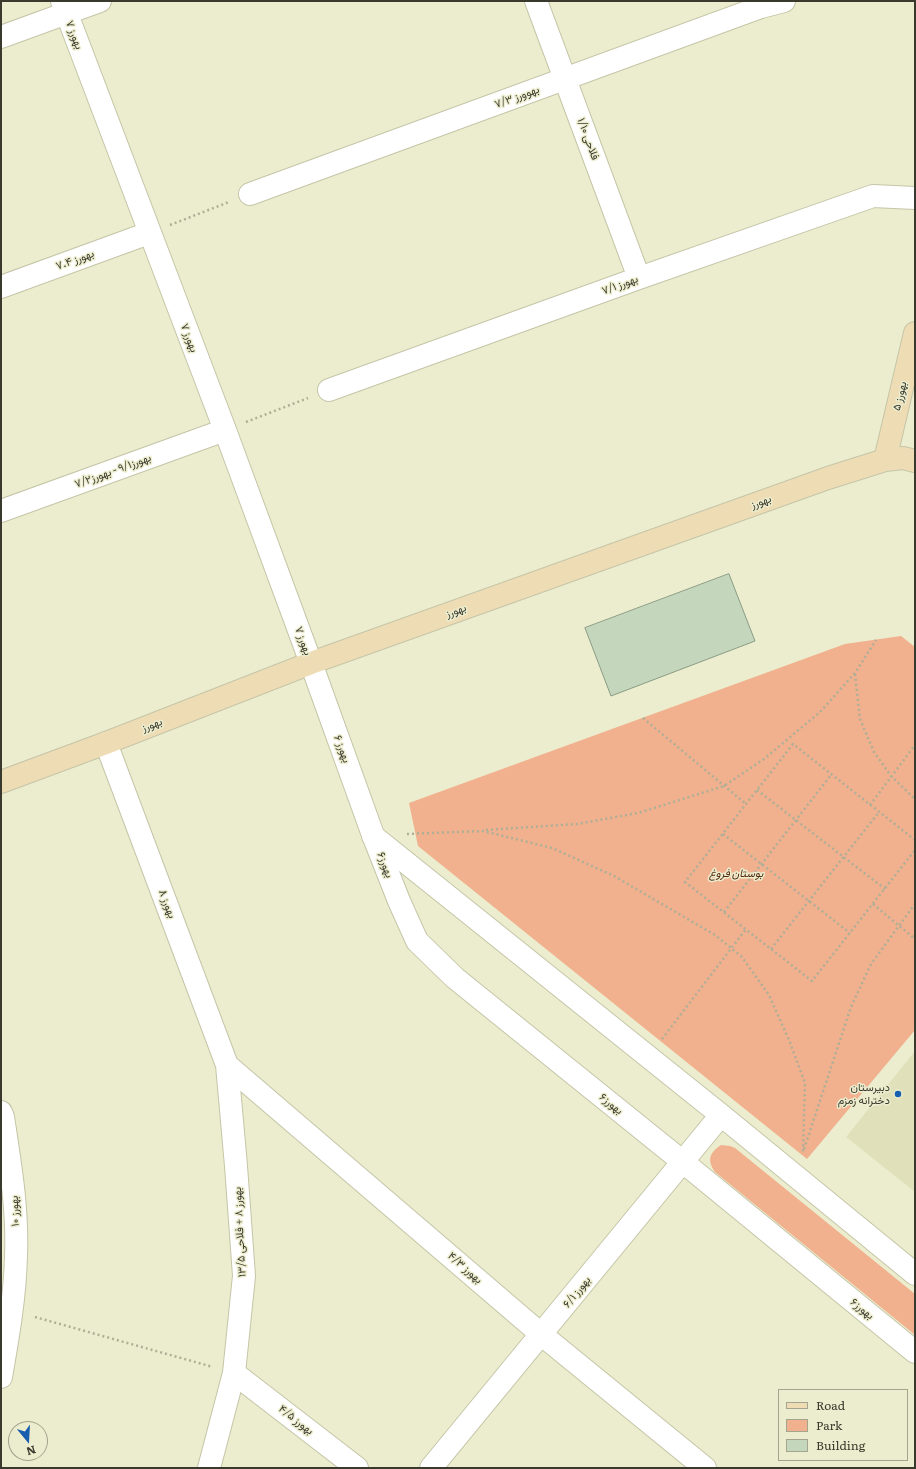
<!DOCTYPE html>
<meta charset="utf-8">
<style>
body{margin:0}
#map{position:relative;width:916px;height:1469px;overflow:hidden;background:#ecedce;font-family:Literata,serif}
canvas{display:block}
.frame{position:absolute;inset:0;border:2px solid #39392d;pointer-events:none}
.legend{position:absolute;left:778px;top:1389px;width:130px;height:72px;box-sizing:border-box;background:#ecedce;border:1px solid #a4a58e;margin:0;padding:5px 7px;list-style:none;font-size:12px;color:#39392d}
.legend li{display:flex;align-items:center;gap:8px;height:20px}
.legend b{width:20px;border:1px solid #a4a58e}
.north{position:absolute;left:8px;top:1421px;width:40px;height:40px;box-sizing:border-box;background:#ecedce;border:1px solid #a4a58e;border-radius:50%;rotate:162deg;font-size:11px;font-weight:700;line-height:16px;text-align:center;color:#39392d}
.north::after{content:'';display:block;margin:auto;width:14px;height:18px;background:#185eae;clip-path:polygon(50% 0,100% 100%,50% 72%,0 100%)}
</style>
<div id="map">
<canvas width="916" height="1469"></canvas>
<div class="frame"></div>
<ul class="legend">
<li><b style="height:5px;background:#eedcb5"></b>Road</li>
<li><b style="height:11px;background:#f1b08e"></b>Park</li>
<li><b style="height:11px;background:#c4d7bd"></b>Building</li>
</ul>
<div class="north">N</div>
</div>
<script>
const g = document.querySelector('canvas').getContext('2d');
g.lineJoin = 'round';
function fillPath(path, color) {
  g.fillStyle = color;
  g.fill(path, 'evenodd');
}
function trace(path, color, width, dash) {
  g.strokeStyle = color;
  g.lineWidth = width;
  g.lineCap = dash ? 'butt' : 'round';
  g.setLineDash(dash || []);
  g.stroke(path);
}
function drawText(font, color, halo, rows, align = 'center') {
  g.font = font + ' Literata,Vazirmatn,serif';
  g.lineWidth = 3;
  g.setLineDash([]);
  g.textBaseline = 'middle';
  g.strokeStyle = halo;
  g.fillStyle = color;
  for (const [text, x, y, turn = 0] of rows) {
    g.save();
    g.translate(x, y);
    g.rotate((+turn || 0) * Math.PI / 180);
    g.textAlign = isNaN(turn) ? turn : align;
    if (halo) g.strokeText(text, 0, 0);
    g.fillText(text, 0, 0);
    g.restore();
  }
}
const built = new Path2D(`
 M915 1051V1192L846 1137Z`);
const green = new Path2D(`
 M901 636 915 647V1030L807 1159 418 846 409 803 845 644Z
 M721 1145 730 1146 735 1148 915 1294V1335L715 1172C707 1160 709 1153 721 1145Z`);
const building = new Path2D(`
 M729 574 755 641 611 696 585 628Z`);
const path = new Path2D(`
 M170 225 229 202
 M246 422 308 398
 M855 674 860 719 874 752 891 776 915 799
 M643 718 746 804
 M757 790 885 889
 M870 805 915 745
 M486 830 577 824 638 813 724 786 764 759 820 712 855 673 876 640
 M407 834 483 831 552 848 614 876 715 935 742 957 769 995 789 1040 805 1083 803 1153
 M723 834 850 933
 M915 840 793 744 685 882 812 981 915 850
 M873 904 915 939
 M724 912 831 775
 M771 949 879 812
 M662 1039 746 929
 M804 1149 851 1007 871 964 915 904
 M35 1317 213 1367`);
const street = new Path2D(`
 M62 1 225 430 311 663 373 835 399 901 417 941 455 978 683 1162 915 1352
 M536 1 639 278
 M1 37 100 1
 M250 194 761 7 784 1
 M1 287 149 233
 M329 390 639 278 873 196 915 198
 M1 511 225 430
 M106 743 227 1065 236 1166 244 1276 234 1373 209 1468
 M373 836 721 1115 915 1274
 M227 1065 542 1335 705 1468
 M1 1112 3 1117C10 1163 18 1209 16 1256 15 1297 8 1337 1 1377
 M234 1373 357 1468
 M431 1468 721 1115`);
const secondary = new Path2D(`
 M885 460 915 333
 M1 782 106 743 311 663 828 478 885 460 903 458 915 461`);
const markers = [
 [898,1094,4,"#185eae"]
];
const streetNames = [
 ["بهورز ۷",74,35,69],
 ["بهوورز ۷/۳",517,97,-20],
 ["فلاحی ۱/۱۰",588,139,70],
 ["بهورز ۷.۴",75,260,-20],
 ["بهورز ۷/۱",620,285,-20],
 ["بهورز ۷",189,338,69],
 ["بهورز ۵",900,396,-77],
 ["بهورز۹/۱ - بهورز۷/۲",113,471,-20],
 ["بهورز",761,502,-20],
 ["بهورز",456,611,-20],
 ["بهورز ۷",303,641,70],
 ["بهورز",152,725,-21],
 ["بهورز ۶",342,749,70],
 ["بهورز۶",385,865,69],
 ["بهورز ۸",167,904,69],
 ["بهورز۶",611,1104,39],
 ["بهورز ۱۰",15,1211,-92],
 ["بهورز ۸ + فلاحی ۱۳/۵",240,1232,-93],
 ["بهورز ۴/۳",465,1268,41],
 ["بهورز ۶/۱",577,1292,-51],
 ["بهورز۶",862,1309,39],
 ["بهورز ۴/۵",296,1420,38]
];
const parkNames = [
 ["بوستان فروغ",736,874]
];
const poiNames = [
 ["دبیرستان",890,1088],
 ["دخترانه زمزم",890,1101]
];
fillPath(built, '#e0e1bb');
fillPath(green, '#f1b08e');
fillPath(building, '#c4d7bd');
trace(building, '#899b83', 1);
trace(street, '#c5c5a8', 24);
trace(secondary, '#c5c5a8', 24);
trace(path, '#aeaf96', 2.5, [2, 3]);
trace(street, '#fff', 22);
trace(secondary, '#eedcb5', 22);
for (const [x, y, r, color] of markers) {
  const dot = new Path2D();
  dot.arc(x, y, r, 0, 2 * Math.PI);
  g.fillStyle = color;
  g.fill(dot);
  trace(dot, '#ecedce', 1.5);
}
drawText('11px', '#39392d', '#ecedce', streetNames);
drawText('italic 11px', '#54290f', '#ecedce', parkNames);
drawText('11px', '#39392d', '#ecedce', poiNames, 'right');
</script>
